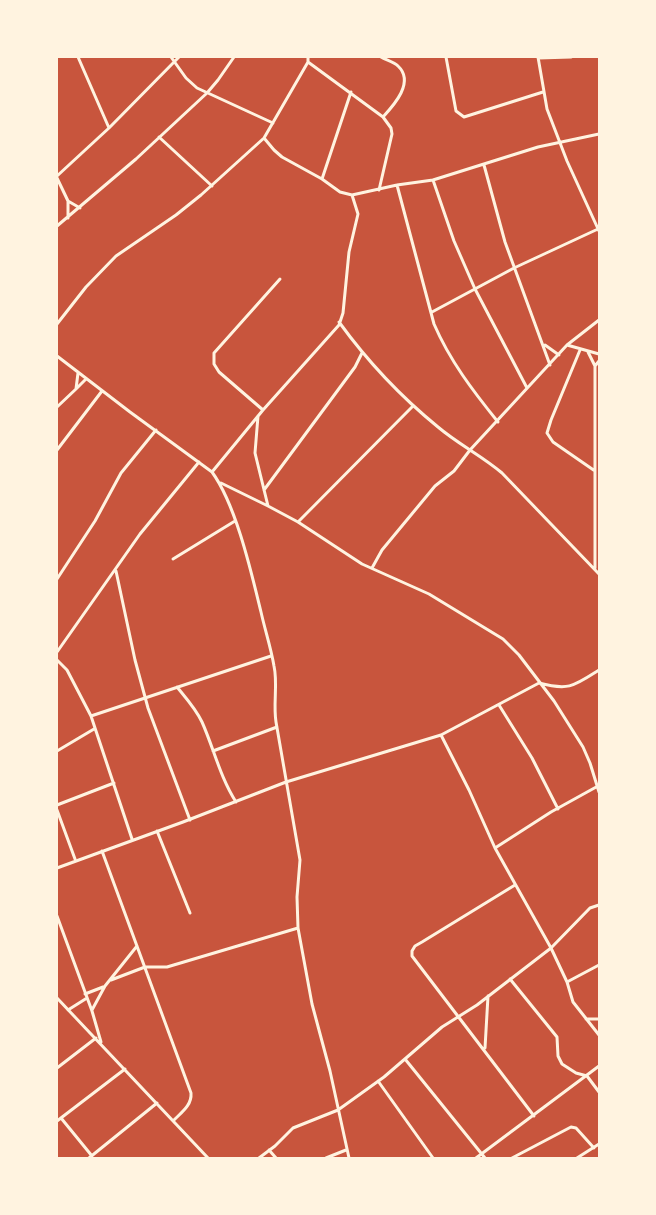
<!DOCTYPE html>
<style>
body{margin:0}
#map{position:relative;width:656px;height:1215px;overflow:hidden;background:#c8553d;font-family:Barlow,sans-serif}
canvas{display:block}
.frame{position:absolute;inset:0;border:58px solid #fff3e0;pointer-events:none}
</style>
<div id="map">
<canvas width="656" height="1215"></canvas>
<div class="frame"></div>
</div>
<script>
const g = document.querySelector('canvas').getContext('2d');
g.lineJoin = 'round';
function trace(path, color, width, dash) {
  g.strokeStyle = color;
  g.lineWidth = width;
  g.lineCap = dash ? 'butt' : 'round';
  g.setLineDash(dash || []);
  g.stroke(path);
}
const minor = new Path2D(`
 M78 57 109 128
 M171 57 186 78 197 88 273 123
 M381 57C386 60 394 62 398 66 415 82 394 105 383 117
 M446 57 456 111 464 117 543 92
 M538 57 547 109 567 161 599 231
 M538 58 571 57
 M308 62 383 117 391 128 392 134 379 190
 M159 137 212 186
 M264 138 274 150 282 157 322 179 340 192 352 195 397 185 433 180 538 147 599 134
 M484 165 505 242 550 365
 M57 176 109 128 179 57
 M57 178 68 201 80 208
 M322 179 351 92
 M433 180 454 241 475 289 527 388
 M397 185 434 324C450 361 473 391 498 422
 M68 218V201
 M57 226 136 159 207 93 218 80 234 57
 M432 312 514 268 598 229
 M339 322C368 362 400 396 438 427 458 444 482 456 502 473L599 574
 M57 324 86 287 116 256 176 215 201 195 264 138 308 62V57
 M545 345 559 355
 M567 345 599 354
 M580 350 551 420 547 433 553 442 595 471
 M588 352 595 366V568
 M57 356 130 412 212 472C236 505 251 571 261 612 265 630 271 648 274 666 278 684 273 703 276 722L300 860 297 897 298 928 312 1004 330 1071 349 1158
 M595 366 599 361
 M77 388 86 379
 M57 407 76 389 78 373
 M263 410 219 372 214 364V353L280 279
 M258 416 255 453 268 506 298 522 362 564 429 594 503 639 519 655 554 701 583 747 590 763 599 792
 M57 450 102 391
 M212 472 263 410 339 325 343 313 349 252 358 214 352 195
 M221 483 268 506
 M264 490 355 367 362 353
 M298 522 413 406
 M173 559 235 521
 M372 568 382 550 435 486 454 471 470 450 567 345 599 320
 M116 571 135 660 148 708 190 820
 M57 579 95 521 121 473 156 430
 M57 652 140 534 199 462
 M57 660 67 670 91 716 132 839
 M177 687C186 698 196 709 202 722 214 749 220 777 236 802
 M499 705 532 758 558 809
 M91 716 271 656
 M441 735 469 790 495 848 551 948 590 908 599 905
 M57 751 94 729
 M213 751 277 727
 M57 805 114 783
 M57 810 75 859
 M157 831 190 913
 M495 848 551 812 598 786
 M102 851 191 1093C192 1105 182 1112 174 1120
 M57 868 183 822 286 782 441 735 539 683C569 691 574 686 599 670
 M515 885 422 942 415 946 412 951V956L534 1116
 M57 916 92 1011 101 1042
 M510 979 557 1037 558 1056 562 1064 576 1073 587 1076 599 1092
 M111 980 145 967H167L298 928
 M567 982 599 965
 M85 994 103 987
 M57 998 208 1158
 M68 1010 87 998
 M92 1010 105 986 137 946
 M586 1019H599
 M485 1048 488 996
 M405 1059 485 1158
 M57 1068 96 1038
 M378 1081 433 1158
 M61 1118 92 1156
 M57 1121 125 1069
 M269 1150 276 1158
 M89 1158 157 1103
 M259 1158 275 1146 293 1128 338 1110 384 1077 442 1027 477 1005 551 948 567 982 573 1002 599 1035
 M326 1158 346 1150
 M476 1158 599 1066
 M512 1158 571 1127 576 1128 594 1148
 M577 1158 599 1144`);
trace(minor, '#fff3e0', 3);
</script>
